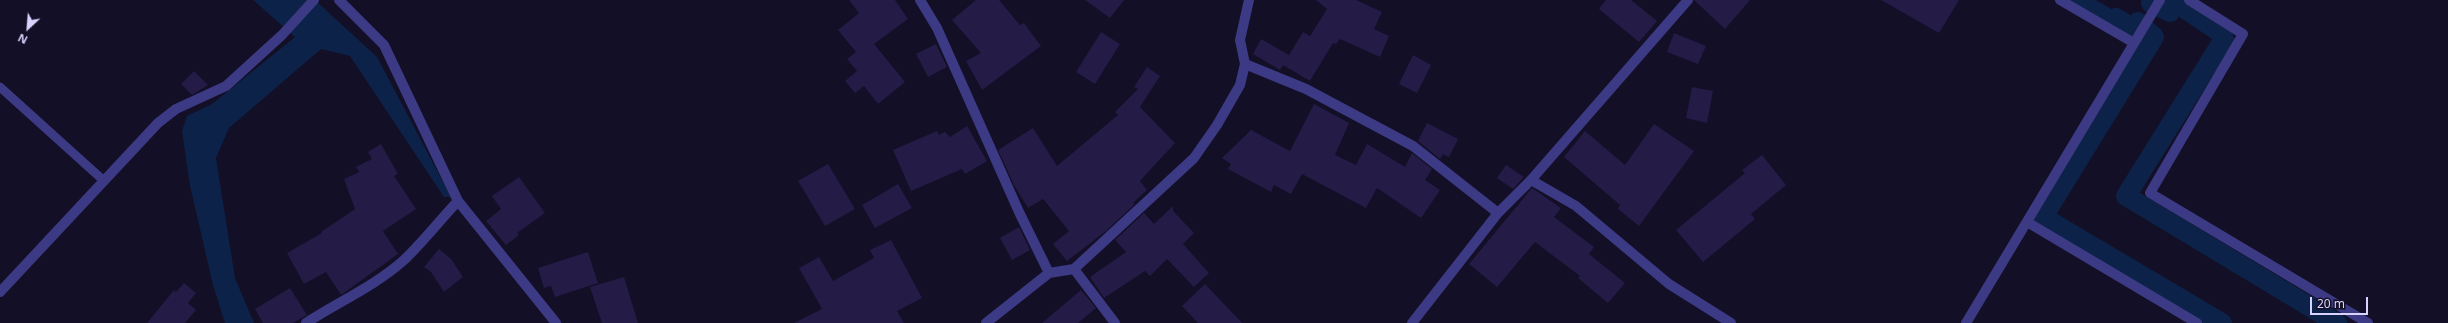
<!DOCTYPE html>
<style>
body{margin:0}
#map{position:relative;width:2448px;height:323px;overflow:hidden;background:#130f26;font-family:"Noto Sans",sans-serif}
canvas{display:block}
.north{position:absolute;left:8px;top:8px;width:40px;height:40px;-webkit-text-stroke:3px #130f26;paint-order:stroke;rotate:206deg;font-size:11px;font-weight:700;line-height:16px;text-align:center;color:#d9d4ff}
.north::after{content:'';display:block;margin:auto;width:14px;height:18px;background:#d9d4ff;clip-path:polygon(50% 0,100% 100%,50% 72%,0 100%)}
.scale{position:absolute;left:2310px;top:297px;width:58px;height:18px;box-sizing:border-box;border:2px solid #d9d4ff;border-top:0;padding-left:5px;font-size:12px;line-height:14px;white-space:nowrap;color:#d9d4ff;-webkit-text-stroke:3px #130f26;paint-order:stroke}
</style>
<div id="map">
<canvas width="2448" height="323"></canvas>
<div class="north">N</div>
<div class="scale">20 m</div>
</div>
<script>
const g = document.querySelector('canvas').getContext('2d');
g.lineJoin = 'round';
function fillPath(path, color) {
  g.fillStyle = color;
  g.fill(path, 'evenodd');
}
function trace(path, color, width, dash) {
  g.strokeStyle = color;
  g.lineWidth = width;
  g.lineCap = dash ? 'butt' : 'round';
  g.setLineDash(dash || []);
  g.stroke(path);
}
const water = new Path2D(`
 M253 0H315L377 57 451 197H444L350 56 321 49 229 128 216 158 235 278 254 323H225L213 285 190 186 182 131 187 116 212 104 295 37Z`);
const canal = new Path2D(`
 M2076 0 2112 21 2116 18 2133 28 2138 22 2154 37 2043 217 2222 323
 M2152 0 2151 3 2170 12 2175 2 2221 33 2224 39 2126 196 2337 323`);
const building = new Path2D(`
 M849 0H895L908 19 874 44 905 82 878 104 864 86 855 93 845 81 857 71 847 59 856 52 838 30 859 13Z
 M976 0H999L1020 25 1024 23 1041 46 982 90 966 61 981 53 952 20Z
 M1085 0H1124L1110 18Z
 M1316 0H1356L1382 12 1374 29 1389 36 1380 57 1340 39 1336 44 1333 43 1310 81 1283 65 1303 32 1310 36 1327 9Z
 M1606 0H1631L1657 21 1639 42 1599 9Z
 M1694 0H1750L1725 29Z
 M1881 0H1959L1939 33Z
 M1101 32 1120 44 1095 84 1076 72Z
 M1674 33 1706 46 1698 64 1667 52Z
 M1261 39 1289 55 1280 70 1253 54Z
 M936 44 947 67 928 77 916 54Z
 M1413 55 1431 65 1417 93 1399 84Z
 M1147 67 1160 76 1140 107 1175 143 1140 181 1147 190 1133 203 1135 204 1106 231 1067 261 1053 244 1069 231 1043 199 1028 208 1014 185 998 150 1033 128 1057 166 1118 115 1115 112 1138 89 1134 87Z
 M194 71 208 85 192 95 181 84Z
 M1692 87 1713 91 1707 123 1686 118Z
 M1314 104 1349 123 1335 155 1356 165 1367 144 1405 167 1412 153 1432 169 1425 180 1440 190 1421 218 1377 188 1366 208 1302 174 1291 194 1274 185 1271 192 1228 169 1231 164 1222 158 1251 130 1290 151Z
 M1427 123 1458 139 1449 157 1443 154 1440 159 1418 141Z
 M1654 124 1694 151 1639 226 1618 209 1620 205 1564 157 1585 131 1625 165Z
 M967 126 987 161 965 174 962 169 911 191 893 150 937 131 939 135 945 132 950 137Z
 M381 144 398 174 394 176 416 209 383 231 398 254 341 295 326 272 304 284 287 253 322 233 321 232 355 209 344 179 359 172 356 167 372 159 368 152Z
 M1762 155 1786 185 1751 214 1755 219 1703 262 1676 230 1745 173 1742 170Z
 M828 164 855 209 825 226 798 181Z
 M1506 165 1524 177 1513 189 1497 178Z
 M519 177 545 213 517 233 519 235 506 245 486 221 501 209 492 196Z
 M898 184 912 208 875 228 862 205Z
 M1532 188 1561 208 1554 217 1594 247 1589 254 1625 283 1608 303 1578 278 1580 276 1535 242 1497 287 1469 264Z
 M1173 206V211L1194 233 1183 244 1209 273 1194 287 1167 259 1150 276 1145 271 1104 298 1090 277 1126 252 1115 240 1144 213 1154 224Z
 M1019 227 1030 250 1012 260 1000 238Z
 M891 240 922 298 897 311 904 323H794L822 309 799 268 819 257 833 281 874 258 870 250Z
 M439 249 451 259 463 277 444 292 431 272 424 267Z
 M588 252 598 283 555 297 551 286 544 288 538 268Z
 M624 277 638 323H602L590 287Z
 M184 283 196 293 188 303 196 310 185 323H147L174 290 176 292Z
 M1205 284 1242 323H1198L1182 306Z
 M290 288 307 315 293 323H263L255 309Z
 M1081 290 1096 308 1078 323H1042Z`);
const lane = new Path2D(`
 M0 87 103 180`);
const street = new Path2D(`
 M339 0 384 45 458 201 556 323
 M920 0 937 28 1019 212 1049 273
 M2060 0 2134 43
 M2189 0 2243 34 2150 193 2368 323
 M1245 64 1306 89 1413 146 1498 213
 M1531 180 1576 206 1669 284 1731 323
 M2027 222 2197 323
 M1074 269 1115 323
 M0 292 158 123 176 109 226 86 282 35 314 0
 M306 323C338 302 375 286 404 260 423 242 440 220 458 201
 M986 323 1049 273 1074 269 1194 158 1217 125 1240 85 1245 64 1240 40 1249 0
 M1412 323 1498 213 1531 180 1688 0
 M1966 323 2160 0`);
fillPath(water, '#0c2248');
trace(canal, '#0c2248', 20);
fillPath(building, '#241b47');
trace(lane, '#3d3a85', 9);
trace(street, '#3d3a85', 10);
</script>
